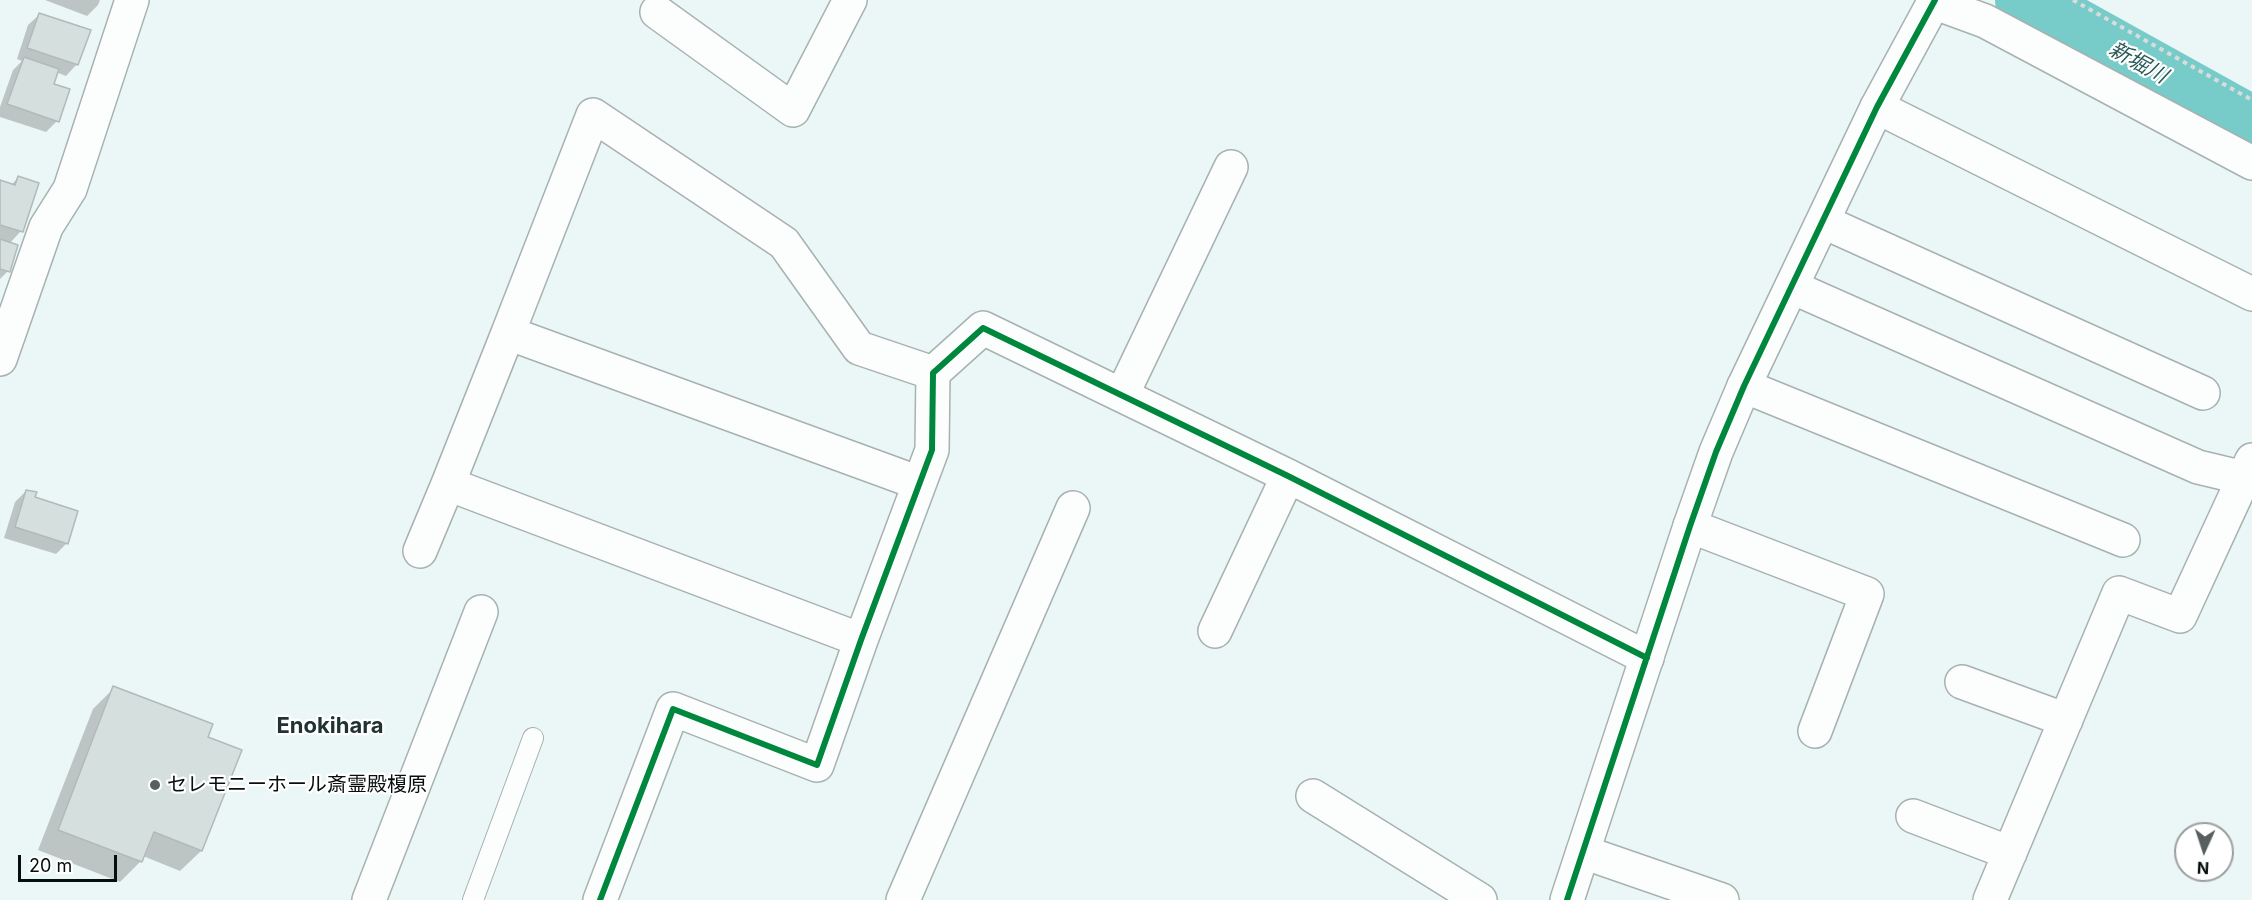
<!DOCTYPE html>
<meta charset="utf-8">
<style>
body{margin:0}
#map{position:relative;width:2252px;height:900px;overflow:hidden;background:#ebf7f6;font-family:Inter,sans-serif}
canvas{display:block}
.north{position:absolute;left:2174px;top:822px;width:60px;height:60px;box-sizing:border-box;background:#fff;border:2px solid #9c9f9f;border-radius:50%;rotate:183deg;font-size:16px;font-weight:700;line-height:24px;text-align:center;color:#070f0e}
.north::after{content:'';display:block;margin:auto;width:21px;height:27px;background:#57605f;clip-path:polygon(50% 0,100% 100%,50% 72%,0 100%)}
.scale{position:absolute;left:18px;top:855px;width:99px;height:27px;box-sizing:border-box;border:3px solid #070f0e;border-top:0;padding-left:8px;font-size:18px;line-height:21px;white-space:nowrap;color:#070f0e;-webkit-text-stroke:4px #fff;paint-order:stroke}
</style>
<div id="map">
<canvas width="2252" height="900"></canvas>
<div class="north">N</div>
<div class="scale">20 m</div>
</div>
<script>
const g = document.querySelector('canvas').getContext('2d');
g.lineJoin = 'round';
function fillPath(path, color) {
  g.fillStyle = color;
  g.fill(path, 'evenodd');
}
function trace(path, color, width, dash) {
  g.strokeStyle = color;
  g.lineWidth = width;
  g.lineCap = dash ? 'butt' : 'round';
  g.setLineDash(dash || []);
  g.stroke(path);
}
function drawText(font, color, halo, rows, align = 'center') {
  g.font = font + ' Inter,"Noto Sans JP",sans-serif';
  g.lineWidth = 4.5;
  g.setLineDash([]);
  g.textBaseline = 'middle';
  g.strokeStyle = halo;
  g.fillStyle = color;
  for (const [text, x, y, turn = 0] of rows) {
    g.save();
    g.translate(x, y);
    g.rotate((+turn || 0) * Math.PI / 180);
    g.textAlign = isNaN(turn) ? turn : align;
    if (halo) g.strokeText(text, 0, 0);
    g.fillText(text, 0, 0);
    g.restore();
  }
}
const shadow = new Path2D(`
 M45 0H100L98 5 87 16Z
 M40 14 77 64 66 76 56 72 52 85 57 121 46 132 0 117V107L13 70 22 61 17 59 28 25Z
 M18 178 21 231 9 244 8 271 0 279V182L11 185Z
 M26 491 67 543 56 554 4 538 15 502Z
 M114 688 207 738 240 751 201 851 180 871 143 856 141 861 120 882 38 850 93 709Z`);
const river = new Path2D(`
 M2025 0 2252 126`);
const building = new Path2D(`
 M39 13 91 30 78 65 27 48Z
 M24 57 59 69 54 84 70 89 59 122 7 104Z
 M18 176 39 183 23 232 0 225V180L15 185Z
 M0 239 18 245 10 272 0 269Z
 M26 490 37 492 35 497 78 511 68 544 15 527Z
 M113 686 213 724 208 737 242 750 202 851 154 832 142 862 58 830Z`);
const path = new Path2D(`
 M2073 0 2252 100`);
const service = new Path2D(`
 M473 900 533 738`);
const minor = new Path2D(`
 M1933 2 1985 21 2252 163
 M657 12 793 110 850 0
 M1877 107 2252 294
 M1824 222 2203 393
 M1792 287 2198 467 2244 478
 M508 333 593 115 784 243 859 348 933 373
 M0 359 46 227 70 189 132 0
 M1744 386 2123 540
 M1122 395 1231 167
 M448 484 508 333 919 483
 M1690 526 1867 594 1815 731
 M420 551 448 484 861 640
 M1215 631 1288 476
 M1962 682 2066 720
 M1313 796 1480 900
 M1913 816 2010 853
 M1583 852 1722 900
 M369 900 481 612
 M600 900 673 709 817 765 861 640 932 450 933 373 983 328 1288 476 1647 658
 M903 900 1073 508
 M1990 900 2119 593 2180 616 2252 460`);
const tertiary = new Path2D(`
 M1567 900 1690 526 1716 452 1744 386 1877 107 1935 0`);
const cycleway = new Path2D(`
 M600 900 673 709 817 765 861 640 932 450 933 373 983 328 1288 476 1647 658
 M1567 900 1690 526 1716 452 1744 386 1877 107 1935 0`);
const markers = [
 [155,785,6,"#57605f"]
];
const poiNames = [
 ["セレモニーホール斎霊殿榎原",167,785]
];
const waterNames = [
 ["新堀川",2138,63,29]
];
const quarterNames = [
 ["Enokihara",330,726]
];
fillPath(shadow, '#0003');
trace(river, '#77cbc8', 60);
fillPath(building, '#d5dfde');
trace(building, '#b1baba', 1.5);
trace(service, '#a7b1b0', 22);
trace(minor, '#a7b1b0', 36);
trace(tertiary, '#a7b1b0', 36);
trace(path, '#d8dddc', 4, [4.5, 4.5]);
trace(service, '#fcfefe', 20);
trace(minor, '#fcfefe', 33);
trace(tertiary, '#fcfefe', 33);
trace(cycleway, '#00873e', 6);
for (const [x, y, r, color] of markers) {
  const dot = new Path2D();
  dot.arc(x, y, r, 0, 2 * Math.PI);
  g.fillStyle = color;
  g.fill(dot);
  trace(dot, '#fff', 2);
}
drawText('20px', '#070f0e', '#fff', poiNames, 'left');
drawText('italic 21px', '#295a58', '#fff', waterNames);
drawText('bold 22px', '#203332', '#fff', quarterNames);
</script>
